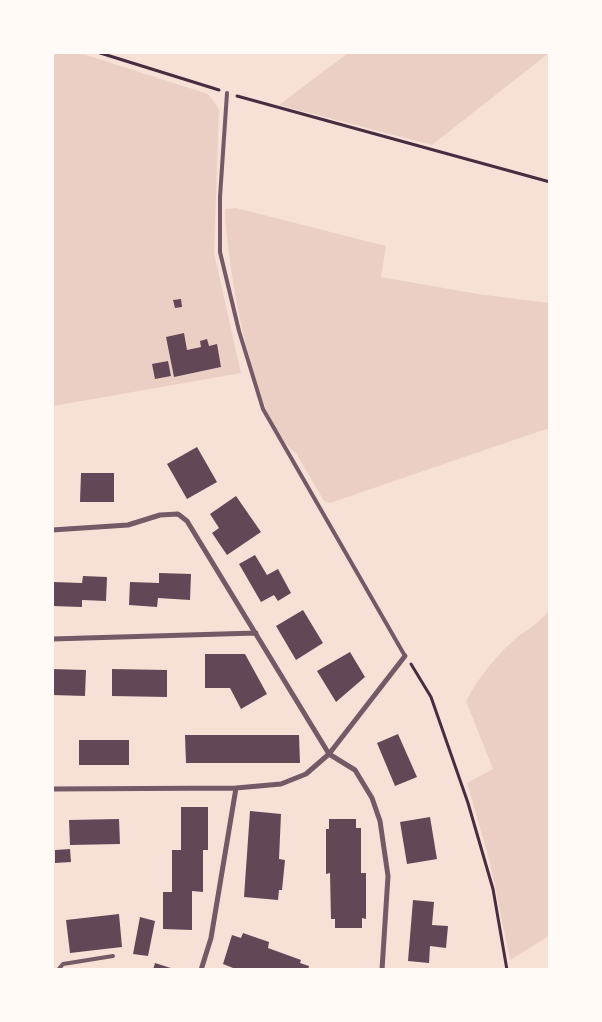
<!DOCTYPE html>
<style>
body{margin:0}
#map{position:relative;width:602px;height:1022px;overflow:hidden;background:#f7e1d7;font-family:Poppins,sans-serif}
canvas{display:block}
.frame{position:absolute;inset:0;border:54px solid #fffaf5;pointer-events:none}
</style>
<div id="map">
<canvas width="602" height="1022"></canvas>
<div class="frame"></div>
</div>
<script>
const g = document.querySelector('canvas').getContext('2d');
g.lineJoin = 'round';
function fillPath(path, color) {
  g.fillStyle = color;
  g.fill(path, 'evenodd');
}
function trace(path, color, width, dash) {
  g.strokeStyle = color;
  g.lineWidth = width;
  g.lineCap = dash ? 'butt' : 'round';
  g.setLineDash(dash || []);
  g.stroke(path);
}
const green = new Path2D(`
 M53 53H80L208 94 219 109 214 253 241 373 53 406Z
 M348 53V52L549 53 432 145 279 105Z
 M236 208 386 246 381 277 478 294 549 303V428L330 503 324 501 296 453C253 424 227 264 225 212L226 209Z
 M549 610V936L510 960 490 862 467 783 493 769 466 701C480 675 497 654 520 635 531 627 541 622 549 610Z`);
const building = new Path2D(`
 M181 299 182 307 175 308 173 300Z
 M184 333 187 350 201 347 200 341 207 339 209 346 217 344 221 367 174 377 166 337Z
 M168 361 171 376 155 379 152 364Z
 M197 447 217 482 187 499 167 464Z
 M81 473H114V502H80Z
 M236 496 261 532 227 555 212 533 219 528 210 514Z
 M255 555 267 575 278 569 291 593 278 601 274 595 261 602 239 564Z
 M159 573 191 574 190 600 158 598 157 607 129 605 130 582 159 583Z
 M83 576 107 577 106 601 82 600V607L52 606 53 582 82 583Z
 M303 610 323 643 296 660 276 626Z
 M350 652 365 677 336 702 317 671Z
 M205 654H245L267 694 241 709 230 688H205Z
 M52 669 86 670 85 696 52 695Z
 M112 669 167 670V697L112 696Z
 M398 734 417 777 395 786 377 743Z
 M185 735H299L300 763H186Z
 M79 740H129V765H79Z
 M181 807H208V850H203V892L192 891V930L163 929V892H172V850H181Z
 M250 811 281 814 279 859 285 860 282 890H279L278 900 244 897Z
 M430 817 437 859 407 864 400 822Z
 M119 819 120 844 70 845 69 820Z
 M329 819H356V828H361V873H366V919L362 918V928H335V919H331L330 873 326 874V829H329Z
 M70 849 71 862 55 863V850Z
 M413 900 434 902 432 925 448 926 446 948 430 946 429 963 408 961Z
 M119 914 122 947 70 953 66 920Z
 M140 917 155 921 148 956 133 954Z
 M243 933 269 942 268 948 301 960 300 963 309 966 308 970H238L223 964 232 935 241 938Z
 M155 963 174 969V970H153Z`);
const path = new Path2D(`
 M97 52 219 90
 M237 96 550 182
 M411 664 431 697 468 803 493 889 507 970`);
const service = new Path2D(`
 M227 93 220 197V252L239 331 263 409 405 656
 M58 970 63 964 113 956`);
const minor = new Path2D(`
 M52 530 128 525 160 515 178 514 187 521 329 754 355 770 372 798 380 821 388 876 382 970
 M52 639 256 633
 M52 789 236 788 281 784 306 774 329 754 405 656
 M201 970 211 938 236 788`);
fillPath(green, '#ebcfc5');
fillPath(building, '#644757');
trace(path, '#4a2c40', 3);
trace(service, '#755966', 4);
trace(minor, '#755966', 5);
</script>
